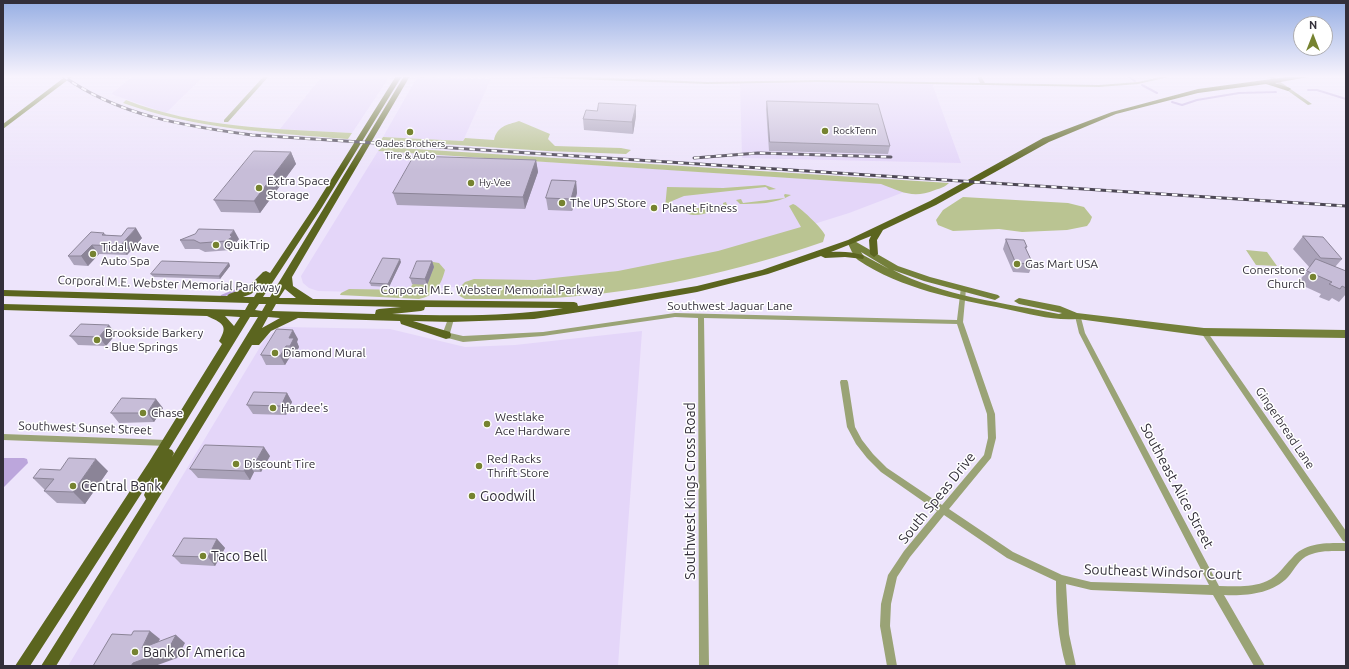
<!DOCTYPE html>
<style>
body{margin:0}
#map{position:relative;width:1349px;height:669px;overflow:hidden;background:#ede4fb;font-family:Ubuntu,sans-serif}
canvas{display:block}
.frame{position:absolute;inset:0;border:4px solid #332f3a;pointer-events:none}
.north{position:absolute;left:1293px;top:16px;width:40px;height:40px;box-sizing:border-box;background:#fff;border:1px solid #adacb0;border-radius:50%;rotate:0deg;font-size:11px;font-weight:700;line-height:16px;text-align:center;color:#332f3a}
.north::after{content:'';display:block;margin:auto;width:14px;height:18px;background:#768330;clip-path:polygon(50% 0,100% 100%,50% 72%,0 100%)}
</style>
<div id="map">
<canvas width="1349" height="669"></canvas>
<div class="frame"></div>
<div class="north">N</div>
</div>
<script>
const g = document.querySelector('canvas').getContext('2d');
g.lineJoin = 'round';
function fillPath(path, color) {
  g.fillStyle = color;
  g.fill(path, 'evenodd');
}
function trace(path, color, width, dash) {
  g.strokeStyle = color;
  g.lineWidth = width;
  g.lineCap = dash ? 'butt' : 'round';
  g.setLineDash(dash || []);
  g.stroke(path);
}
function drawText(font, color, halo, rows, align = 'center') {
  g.font = font + ' Ubuntu,sans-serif';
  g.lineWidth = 3;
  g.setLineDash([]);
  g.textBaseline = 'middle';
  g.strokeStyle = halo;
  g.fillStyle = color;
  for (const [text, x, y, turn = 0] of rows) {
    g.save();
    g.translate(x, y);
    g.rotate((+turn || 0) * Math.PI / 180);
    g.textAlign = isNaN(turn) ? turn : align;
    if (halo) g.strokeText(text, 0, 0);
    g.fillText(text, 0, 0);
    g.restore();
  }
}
const built = new Path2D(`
 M133 76H204L166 113 111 94Z
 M322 76H390L352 133 280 129Z
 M417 77 491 79 463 141 383 137Z
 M817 81 932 83 961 163 742 158 740 82Z
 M378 151 920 186 849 213 744 246 666 263 619 271 548 280 402 291 360 292 318 291 309 288 303 283 301 276Z
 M283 327 390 329 465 347 515 345 642 331 618 666H68L266 337Z`);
const green = new Path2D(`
 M126 100C197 128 276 129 352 133L348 139C272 133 195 129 123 103Z
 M519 121 550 134 548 139 555 146 621 148 631 150 626 154 547 151 381 140 383 137 463 141 465 138 494 140C497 126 507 125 519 121Z
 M383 147 949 183C945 187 941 188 935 190 913 199 902 192 881 184L378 151Z
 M765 185 776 189 769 190 766 187 684 196 672 201 668 208H665L667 187 723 188Z
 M785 194 791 195C776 204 756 204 740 204L736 200 741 199 743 203 785 198 784 195Z
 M963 197 1068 203 1084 207 1092 217 1090 222 1087 226 1067 230 1022 232 999 229 953 231 938 225 936 220 943 210Z
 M726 202 727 205 724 208C712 211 692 221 683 210L686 206 689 209 723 205V203Z
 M793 204C798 205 823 229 825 235L823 242C736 272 645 292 553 298 524 299 494 299 465 299L458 295V290H461L518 285 459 288 465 282 474 279 535 280 618 271 718 251 801 227 789 206Z
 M1246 250 1267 252 1277 266 1256 265Z
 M427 261 439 263 445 270C441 285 435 296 419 299L340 295 341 293 349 289 409 290Z`);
const water = new Path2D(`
 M3 458H24L27 459 28 463 3 488Z`);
const streamFar1 = new Path2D(`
 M1127 76 1135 81
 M1142 85 1157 93
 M1308 90H1317L1346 99
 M1172 102 1182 105 1197 100 1239 93 1276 92`);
const stream = new Path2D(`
 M222 296 242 288`);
const street = new Path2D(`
 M264 76H269L228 122H224V120Z
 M518 76H564L708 82 817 80 980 83 977 76H981L985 83 1099 85 1138 82 1164 76H1174L1138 84 1099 87 817 82 708 84 520 77Z
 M1267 76H1272L1312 104 1308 105Z
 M961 287H965L966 289 963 322 995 414 996 438 991 458 949 509 1013 552 1062 575 1091 582 1209 585 1079 333 1075 316 1078 314H1080L1085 333 1219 586C1235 586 1252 588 1267 581 1278 576 1284 566 1292 558 1305 542 1327 543 1346 543V551C1334 551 1320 550 1309 555 1299 559 1295 569 1288 577 1272 594 1246 596 1224 595L1265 666H1254L1213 595 1091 590 1066 584 1069 634 1076 666H1066C1058 638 1056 610 1056 581L1007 558 944 515 910 557 897 577 891 604 890 626 897 666H887L880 626 881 604 888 575 904 551 937 511 881 472 867 458 856 444 847 427 840 382 841 380H847L848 382 855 427 862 440 873 454 887 468 942 505 984 455 988 438 987 414 957 324 704 318 709 666H699L698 318 675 317 543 336 463 342 444 337 442 335 448 319 451 317 454 319 450 333 463 336 543 332 675 313 957 320Z
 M1202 330H1206L1346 531V542L1343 541 1202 334 1201 332Z
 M3 434 167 440 170 441 171 443 170 445 167 446 3 440Z`);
const secondary = new Path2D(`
 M66 76H73L3 129V124Z
 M851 239 898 266 930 277 998 295 1000 297 995 300 924 281 893 270C942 296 1005 303 1059 314L1062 313 1019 304 1014 301 1019 298 1060 306 1077 313 1204 328 1346 330V338L1204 336 1078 319C1052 321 1031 314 1006 309 956 299 901 289 858 260 853 256 850 247 847 242ZM861 252 889 269 863 255Z`);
const primary = new Path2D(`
 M396 76H402L322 207 263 297H270L404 76H410L292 277 293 286 313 299 574 302 577 303 578 306 697 286 762 270 848 240 930 201 1043 138 1112 112 1198 89 1294 76H1314L1275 83 1290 88 1291 89 1288 91 1266 84 1198 93 1116 114 1049 142 936 205 883 230 877 240 878 254 874 257 870 254 869 240 871 236 831 252C843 251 852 252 863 255L864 257 863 259 845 257 825 258 821 256 768 274 697 292 612 307 534 319 451 322 413 321 450 332 451 335 450 338 446 339 401 324 400 321 298 318 271 331 259 345H252L56 666H41L146 499 144 495 152 477 30 666H15L149 462 222 344 219 341C229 325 222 323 207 316L3 310V304L245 310 249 303 3 296V290L227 296 229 294 248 287 263 272 266 271 270 273 314 207ZM261 286 254 297H243L251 294ZM285 289 296 298H279ZM259 304H266L262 311 255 310ZM276 304 401 307 379 309 376 310 375 314 272 311ZM425 307 563 308C506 317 449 316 392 314L421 311 424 310ZM225 316 240 317 234 326ZM250 317H258L172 457 174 453 172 450 169 449ZM268 317 280 318 262 328Z`);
const rail = new Path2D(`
 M63 76C119 116 185 126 252 135L1346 206
 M694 158 758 153 891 157`);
const wall = new Path2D(`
 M767 101 890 146 888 154 769 151 766 109Z
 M636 105V116L633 134 584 130 583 119 597 111Z
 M291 152 296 164 260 213 221 212 214 200Z
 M536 160 538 172 525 209 397 205 393 193Z
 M576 181 577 193 572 211 548 210 546 198Z
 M104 233 106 235 142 238 127 255 99 254 88 266 74 265 68 256Z
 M1303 236 1342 259 1335 267 1346 271V294L1339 302 1332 298 1329 301 1319 297 1321 294 1297 283 1310 268 1293 249Z
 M239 239 235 244 237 247 231 250 205 252 199 249H185L180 240Z
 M1006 239 1027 247 1026 249 1033 264 1029 273 1013 272 1003 249Z
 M432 261 434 267 427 285 412 284 410 278Z
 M401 262 389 287 371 286 370 283Z
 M229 263 230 266 220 279 153 277 151 274Z
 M109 325 116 334 106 346 78 345 70 336Z
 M298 339 297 342 299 347 295 355H291L285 365H266L261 355Z
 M287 393 292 402 286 415 253 414 247 405Z
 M163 408 154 422 119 423 111 413Z
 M270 456 261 472H254L250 480 198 478 190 469Z
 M108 471 85 504 57 503 44 491 45 490 33 478Z
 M217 539 225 548 215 566 181 564 173 556Z`);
const shadedWall = new Path2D(`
 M636 105V116L633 134 632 122Z
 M291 152 296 164 260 213 254 201Z
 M536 160 538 172 525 209 523 197Z
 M576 181 577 193 572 211 571 199Z
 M136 228 142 238 127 255 120 246Z
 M234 230 239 239 235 244 237 247 231 250 226 241Z
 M92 245 99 254 88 266 81 256Z
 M400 259 401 262 389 287 388 284Z
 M432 261 434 267 427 285 425 279Z
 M229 263 230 266 220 279 219 276Z
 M109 325 116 334 106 346 99 337Z
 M293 330 298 339 297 342 299 347 295 355 290 346 289 338Z
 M286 346 291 355 285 365 280 356Z
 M287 393 292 402 286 415 281 406Z
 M156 399 163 408 154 422 147 413Z
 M264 447 270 456 261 472 255 463Z
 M96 459 108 471 85 504 73 492Z
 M248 463 254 472 250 480 244 471Z
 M217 539 225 548 215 566 208 557Z
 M150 631 160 639 151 655 142 648Z
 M176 635 185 643 177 658 155 666H131L133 663Z`);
const building = new Path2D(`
 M767 101 878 104 890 146 770 142Z
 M599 103 636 105 632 122 583 119 586 110 597 111Z
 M254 151 291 152 254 201 214 200Z
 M414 156 536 160 523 197 393 193Z
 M552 180 576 181 571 199 546 198Z
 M128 228H136L120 246 92 245 81 256H68L91 232 104 233 102 235 121 236Z
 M199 229 234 230 230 235 232 237 226 241 200 243 194 240H180L195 234Z
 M1303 236 1323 237 1342 259 1321 258Z
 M1006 239 1024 240 1027 247H1025L1033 264 1016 263Z
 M383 258 400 259 388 284 370 283Z
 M1316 259 1346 271V288L1342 286 1340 289 1329 284 1332 282 1307 271Z
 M162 261 229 263 219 276 151 274Z
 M417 261H432L425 279 410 278Z
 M81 324 109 325 99 337 70 336Z
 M277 329 293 330 289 338H294L290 346H286L280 356 261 355Z
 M254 392 287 393 281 406 247 405Z
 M122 398 156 399 147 413H111Z
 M205 445 264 447 255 463H248L244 471 190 469Z
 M69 458 96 459 73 492 44 491 54 479 33 478 40 469 60 470Z
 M184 538 217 539 208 557 173 556Z
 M134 631H150L142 648 176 635 168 650 133 663 131 666H93L112 634 131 635Z`);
const markers = [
 [825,131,4,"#768330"],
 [410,132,4,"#768330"],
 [471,183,4,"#768330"],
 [259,188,4,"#768330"],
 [562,203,4,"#768330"],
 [654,208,4,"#768330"],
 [216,245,4,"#768330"],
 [93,254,4,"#768330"],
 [1017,264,4,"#768330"],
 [1313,277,4,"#768330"],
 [97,340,4,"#768330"],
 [275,353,4,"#768330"],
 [273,408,4,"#768330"],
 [143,413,4,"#768330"],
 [487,424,4,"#768330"],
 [236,464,4,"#768330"],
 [479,466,4,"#768330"],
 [73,486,4,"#768330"],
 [472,496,4,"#768330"],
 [203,556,4,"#768330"],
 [135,652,4,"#768330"]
];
const farPoinames = [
 ["RockTenn",833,131],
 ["Oades Brothers",410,144,"center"],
 ["Tire & Auto",410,156,"center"],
 ["Hy-Vee",479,183]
];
const poiNames = [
 ["Extra Space",267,181],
 ["Storage",267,195],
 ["The UPS Store",570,203],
 ["Planet Fitness",662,208],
 ["QuikTrip",224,245],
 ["Tidal Wave",101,247],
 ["Auto Spa",101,261],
 ["Gas Mart USA",1025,264],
 ["Conerstone",1305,270,"right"],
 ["Church",1305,284,"right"],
 ["Brookside Barkery",105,333],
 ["- Blue Springs",105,347],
 ["Diamond Mural",283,353],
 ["Hardee's",281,408],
 ["Chase",151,413],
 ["Westlake",495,417],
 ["Ace Hardware",495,431],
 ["Red Racks",487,459],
 ["Thrift Store",487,473],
 ["Discount Tire",244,464]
];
const streetNames = [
 ["Corporal M.E. Webster Memorial Parkway",169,284,2],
 ["Corporal M.E. Webster Memorial Parkway",492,290],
 ["Southwest Jaguar Lane",730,306],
 ["Southwest Sunset Street",85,428,2],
 ["Gingerbread Lane",1285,428,56]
];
const nearPoinames = [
 ["Central Bank",81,486],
 ["Goodwill",480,496],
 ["Taco Bell",211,556],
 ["Bank of America",143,652]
];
const nearStreetnames = [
 ["Southeast Alice Street",1177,486,62],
 ["Southwest Kings Cross Road",690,491,-90],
 ["South Speas Drive",937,498,-51],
 ["Southeast Windsor Court",1163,572,2]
];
fillPath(built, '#e4d6f9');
fillPath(green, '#bac492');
fillPath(water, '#bca6dc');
trace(streamFar1, '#bca6dc', 2);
trace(stream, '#bca6dc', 2.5);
fillPath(street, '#9aa376');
fillPath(secondary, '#74803b');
fillPath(primary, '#5b651f');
trace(rail, '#4c4754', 3);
trace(rail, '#fff', 2, [5.5]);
fillPath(wall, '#aba3ba');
fillPath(shadedWall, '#8b8497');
fillPath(building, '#c7bdd8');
trace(building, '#8b8497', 1);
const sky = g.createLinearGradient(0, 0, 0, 170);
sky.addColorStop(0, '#96aee3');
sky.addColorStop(0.45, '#f7f3fd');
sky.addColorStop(1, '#f7f3fd00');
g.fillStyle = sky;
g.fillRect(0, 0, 1349, 170);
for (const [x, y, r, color] of markers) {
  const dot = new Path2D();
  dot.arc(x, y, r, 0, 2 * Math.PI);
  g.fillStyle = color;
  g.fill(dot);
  trace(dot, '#fff', 1.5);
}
drawText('10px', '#332f3a', '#fff', farPoinames, 'left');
drawText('12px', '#332f3a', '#fff', poiNames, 'left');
drawText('12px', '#332f3a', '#fff', streetNames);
drawText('14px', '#332f3a', '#fff', nearPoinames, 'left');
drawText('14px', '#332f3a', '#fff', nearStreetnames);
</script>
